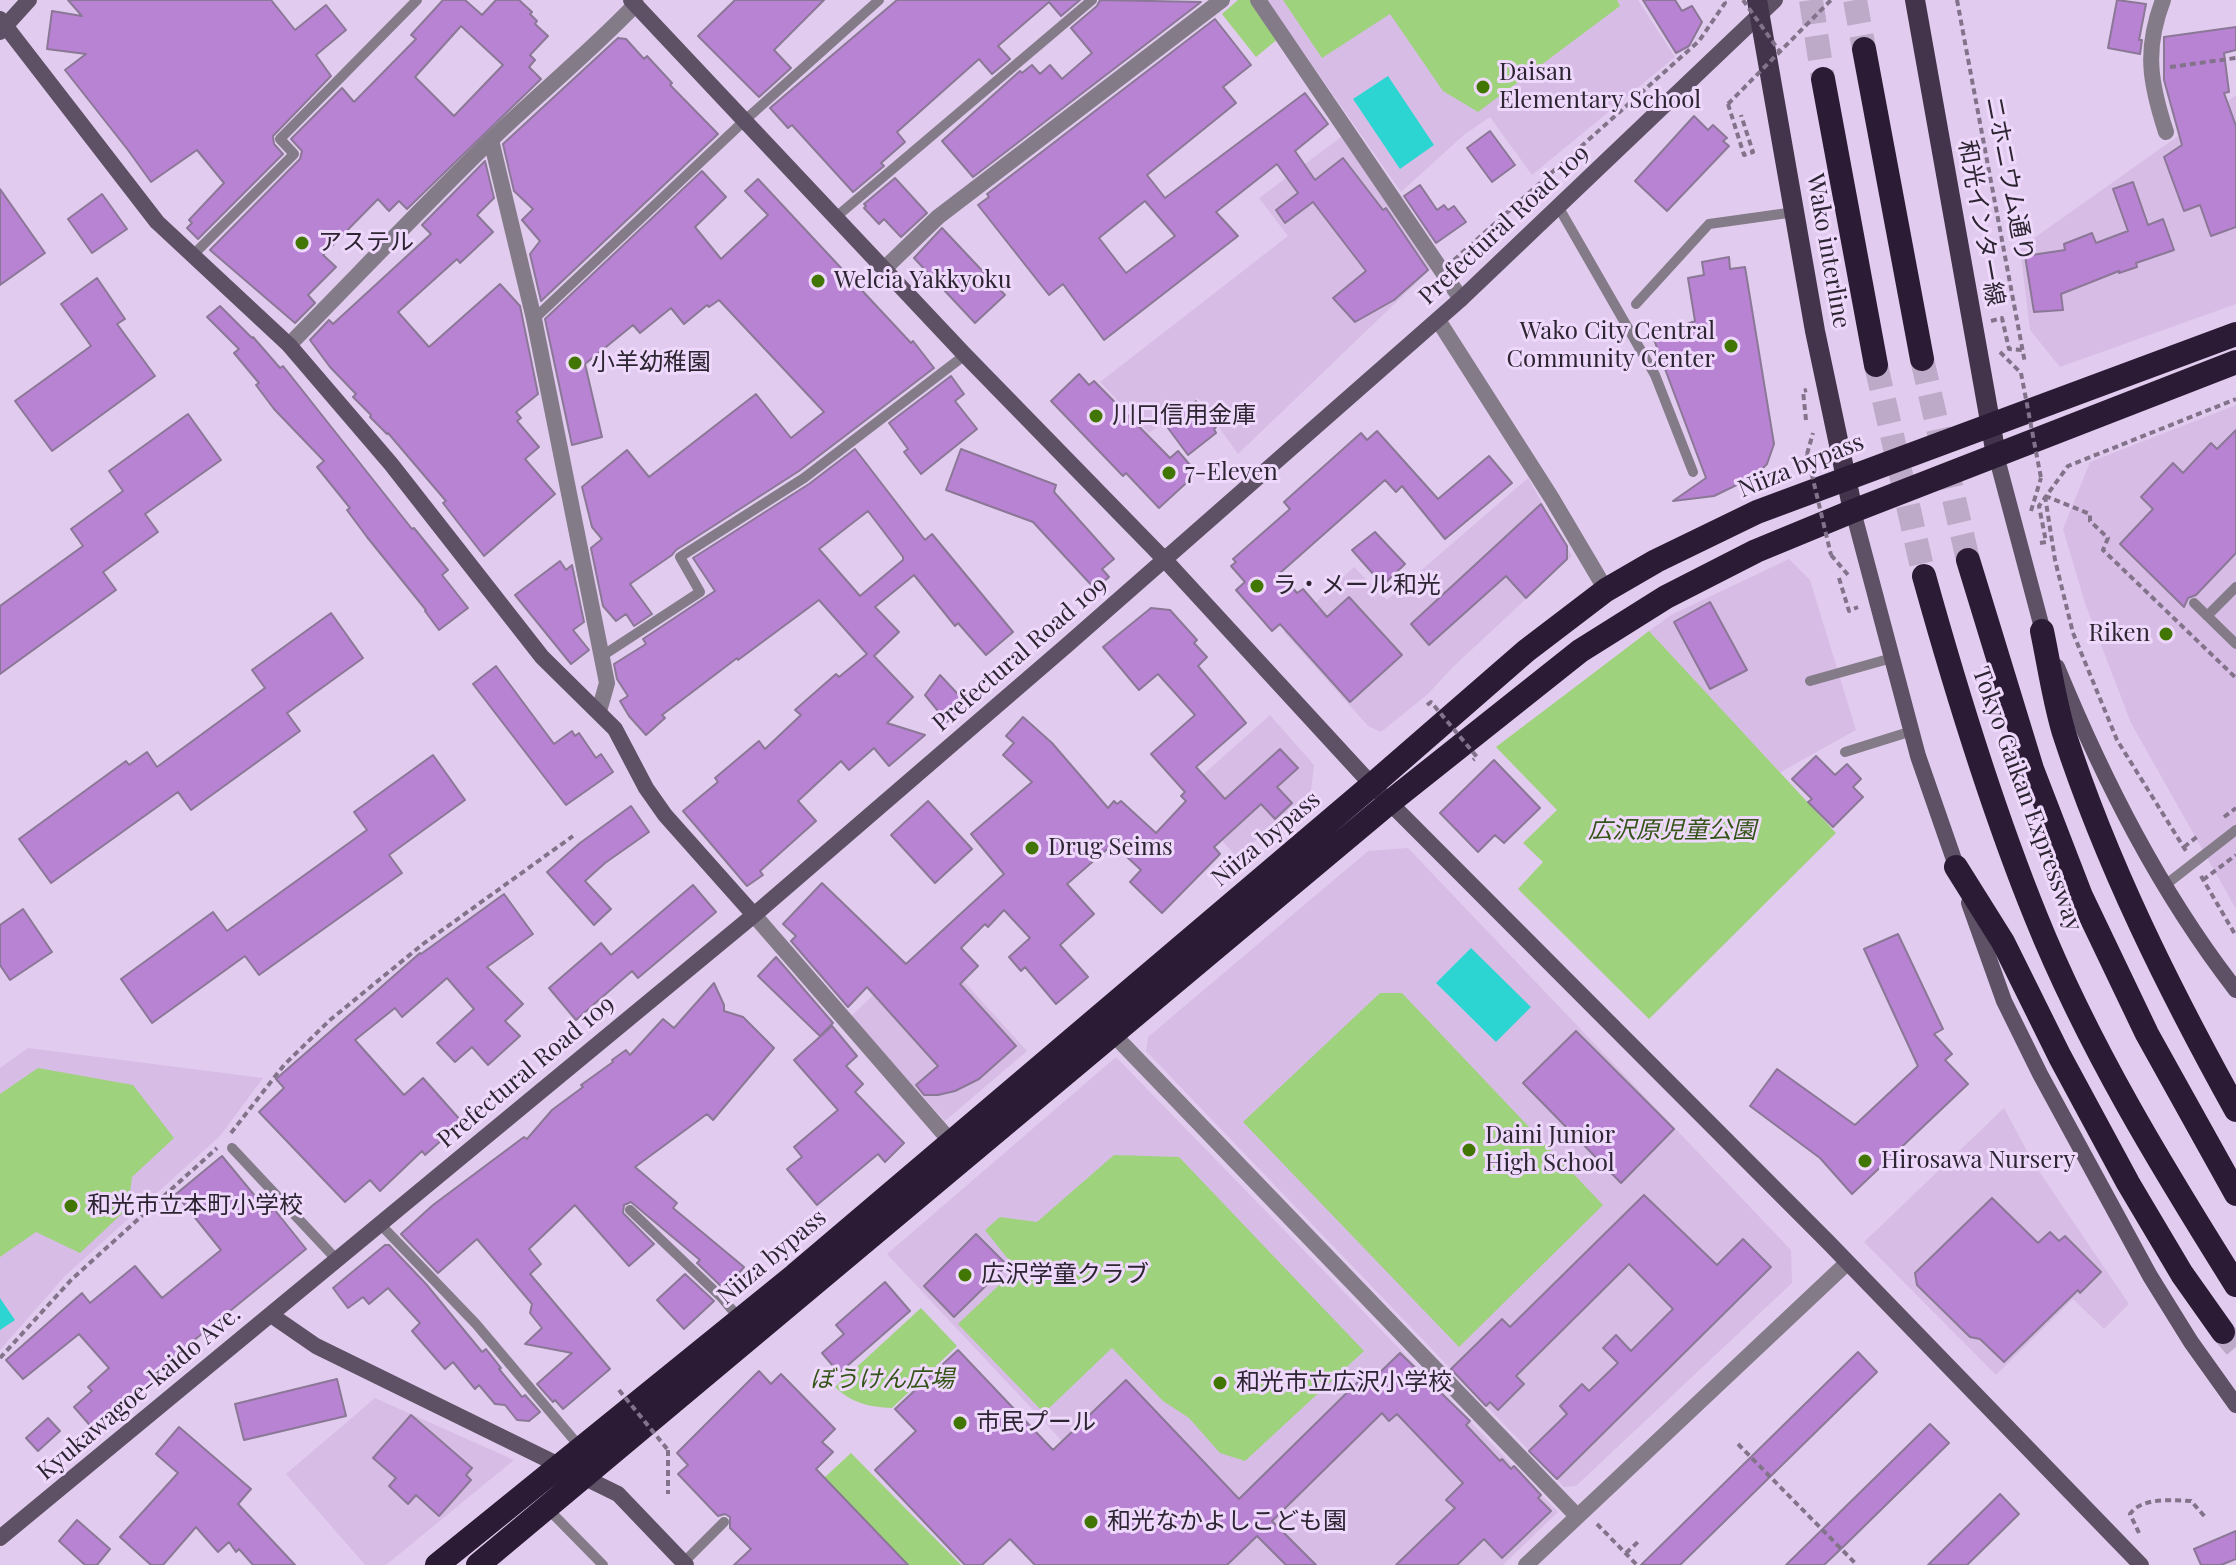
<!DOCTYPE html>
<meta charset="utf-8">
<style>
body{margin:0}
canvas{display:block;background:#e1cbee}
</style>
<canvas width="2236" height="1565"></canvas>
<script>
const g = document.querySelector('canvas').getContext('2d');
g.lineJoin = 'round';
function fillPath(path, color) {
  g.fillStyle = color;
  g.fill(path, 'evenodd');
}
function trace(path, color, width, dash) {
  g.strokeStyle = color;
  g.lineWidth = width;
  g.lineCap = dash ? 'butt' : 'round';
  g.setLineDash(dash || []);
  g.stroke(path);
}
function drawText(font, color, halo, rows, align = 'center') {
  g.font = font + ' "Playfair Display","Noto Sans JP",serif';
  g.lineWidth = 6;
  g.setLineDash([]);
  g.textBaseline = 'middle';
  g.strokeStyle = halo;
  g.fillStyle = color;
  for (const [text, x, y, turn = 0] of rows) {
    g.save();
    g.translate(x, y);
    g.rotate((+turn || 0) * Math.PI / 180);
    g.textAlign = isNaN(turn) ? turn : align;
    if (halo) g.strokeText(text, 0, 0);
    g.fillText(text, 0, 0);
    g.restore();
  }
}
const built = new Path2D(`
 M1267 0H1638L1675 57 1532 175 1490 117 1465 134 1401 192Z
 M2236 95V304L2060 367 2030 330 2020 248Z
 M1344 135 1434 266 1238 454 1198 398 1149 433 1100 382 1288 236 1259 198Z
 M2236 405V909L2131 723 2085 603 2063 529 2090 462Z
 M1528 478 1572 556 1452 668 1428 694 1381 732 1368 726 1284 632 1354 567 1387 600Z
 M1789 559 1810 580 1856 730 1779 773 1649 631 1671 615Z
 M1270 715 1314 765 1311 791 1237 857 1180 795Z
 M1408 848 1791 1250 1792 1283 1576 1486 1564 1487 1146 1051 1148 1037 1368 851Z
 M929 943 1027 1051 945 1121 851 1016Z
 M28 1048 263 1078 220 1136 65 1276 0 1350V1068Z
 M1116 1057 1558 1512 1503 1565H1178L887 1254Z
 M2004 1108 2034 1164 2129 1304 2104 1329 2073 1299 1996 1375 1864 1242Z
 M375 1398 514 1460 386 1565H365L286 1474Z`);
const green = new Path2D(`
 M1238 0H1251L1279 38 1256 57 1222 14Z
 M1283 0H1617L1620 6 1478 112 1443 91 1390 14 1322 58Z
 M1649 631 1836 833 1649 1019 1518 889 1543 862 1523 843 1557 810 1496 747Z
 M1380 993H1402L1603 1205 1459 1347 1243 1122Z
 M38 1068 133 1085 174 1138 132 1177 128 1208 80 1253 36 1232 0 1257V1094Z
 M1114 1155 1179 1157 1364 1351 1245 1461 1220 1453 1189 1418 1163 1401 1112 1348 1044 1413 958 1324 1016 1269 985 1230 1000 1217 1037 1222Z
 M921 1308 957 1346 892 1408C869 1407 852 1403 835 1387Z
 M851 1453 961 1565H908L824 1478Z`);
const water = new Path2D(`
 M1388 76 1434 145 1400 169 1353 99Z
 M1471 948 1531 1007 1496 1042 1436 983Z
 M0 1298 15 1320 0 1330Z`);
const building = new Path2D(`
 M68 0H271L295 30 326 5 346 30 316 55 331 76 273 136 274 144 283 154 198 239 187 228 192 223 189 220 224 183 197 150 151 182 128 150 65 70 86 54 47 49 52 11 82 16Z
 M443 0H465L482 15 496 0H519L532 12 530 14 537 21 535 24 548 36 530 55 535 60 529 67 541 79 407 209 399 201 389 211 378 199 323 255 336 267 308 295 315 303 295 323 210 250 300 159 302 151 291 139 342 88 354 102 416 39 411 35ZM461 26 503 65 454 116 415 77Z
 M735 0H824L774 50 791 68 759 97 698 36Z
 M897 0H1080L1061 16 1049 2 998 46 1010 59 992 74 979 59 897 132 905 142 881 163 884 166 853 192 792 125 788 128 770 108Z
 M1100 0 1201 2 973 177 942 141 1020 71 1022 73 1032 65 1040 74 1050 65 1062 79 1092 53 1071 28 1097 6Z
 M1643 0H1675L1682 11 1692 6 1702 22 1689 46 1676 53Z
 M2117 0 2146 4 2139 40H2142L2140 54 2108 48Z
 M1215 19 1251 65 1223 87 1236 103 1147 175 1165 198 1305 93 1328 124 1295 151 1315 180 1343 158 1383 210 1386 208 1428 270 1394 300 1355 322 1333 298 1366 271 1313 202 1285 223 1276 210 1298 193 1277 164 1216 212 1238 236 1104 340 1063 284 1049 295 978 205 989 197 987 194ZM1145 201 1175 236 1126 273 1099 238Z
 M2236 27V50L2224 53 2229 92 2224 93 2236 126V227L2211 236 2200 205 2184 211 2164 157 2182 145 2164 80V37Z
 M618 38 626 39 644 59 647 56 672 83 670 85 718 134 541 301 530 254 540 241 522 220 533 209 514 191 503 144Z
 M1694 116 1708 130 1713 125 1727 138 1723 141 1729 146 1667 211 1635 181Z
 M1490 131 1515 165 1492 182 1467 148Z
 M485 161 494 198 477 215 493 232 460 263 457 259 398 312 429 347 500 284 520 306 538 394 516 412 521 418 517 421 539 447 525 459 555 494 484 556 443 503 446 501 388 433 387 434 370 417 371 415 353 397 356 394 330 367 310 340 329 320 333 324 431 234 422 225Z
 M702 171 726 197 695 227 721 259 768 215 745 191 758 179 911 343 913 341 934 368 799 471 676 550 672 555 630 584 652 614 634 626 626 614 616 621 603 606 591 548 602 539 592 527 582 487 627 450 649 477 756 394 791 438 824 412 719 300 709 307 707 305 684 324 671 308 640 333 633 325 585 364 602 437 572 445 545 319Z
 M895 178 927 213 901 237 884 219 879 224 864 208 866 206 864 204Z
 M2133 182 2148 225 2163 219 2174 250 2136 263 2137 267 2119 273V271L2061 294 2063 310 2034 312 2025 256 2065 250 2064 244 2092 233 2096 243 2128 231 2113 189Z
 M1420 185 1437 210 1444 205 1448 210 1454 206 1466 222 1436 243 1404 196Z
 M0 189 45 253 0 285Z
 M102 194 127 229 92 253 68 219Z
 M942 228 1005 295 975 323 914 258Z
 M1729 257 1730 269 1745 267 1774 444 1767 464 1755 476 1714 496 1673 501 1706 478 1653 337 1695 321 1688 278 1704 275 1702 262Z
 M97 278 125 319 117 324 155 376 52 451 15 401 91 346 61 304Z
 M220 306 252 338 253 337 280 368 283 366 412 529 414 528 448 570 442 575 468 608 439 630 425 611 426 610 367 537 347 510 350 508 317 467 324 461 274 409 256 385 259 383 234 353 239 349 207 317Z
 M1079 374 1089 385 1094 381 1170 458 1178 451 1197 473 1159 508 1126 473 1123 476 1051 401Z
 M951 376 964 394 955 401 977 429 921 474 904 452 908 449 889 423Z
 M1196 401 1216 427 1214 429 1216 433 1188 455 1165 424Z
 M188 414 221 460 145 514 158 532 103 572 116 590 0 674V606L83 546 71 529 123 491 109 471Z
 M2236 430V553L2196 595 2188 598 2184 607 2120 544 2153 509 2141 497 2173 463 2183 473 2211 443 2217 449Z
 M1377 431 1438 499 1489 456 1512 483 1445 539 1402 486 1396 492 1385 480 1280 573 1297 593 1303 589 1327 617 1349 597 1402 655 1350 702 1280 624 1272 631 1236 590 1245 582 1231 566 1236 562 1233 559 1290 509 1284 502 1361 433 1367 440Z
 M855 449 925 540 932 534 1013 632 986 655 958 623 955 626 914 575 875 607 899 632 874 656 913 697 887 723 925 735 889 766 874 748 849 770 841 761 798 801 816 821 760 871 763 875 747 886 683 811 718 782 715 778 759 741 765 749 801 715 795 710 836 674 839 677 867 654 819 600 738 660 737 658 662 715 665 718 646 735 629 716 620 701 628 696 617 679 614 664 646 644 643 639 715 591 693 558 809 484ZM868 511 903 557V560L860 596 819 549Z
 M961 449 1056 485 1054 492 1114 559 1102 569 1109 577 1095 589 1033 522 946 490Z
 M1541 504 1567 546V559L1526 598 1506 576 1429 645 1411 624Z
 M1375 532 1405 564 1383 585 1352 550Z
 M560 561 566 570 572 565 584 622 573 630 589 650 571 664 515 595Z
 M1710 602 1747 670 1710 689 1674 622Z
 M1151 608 1170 610 1197 640 1194 643 1207 657 1198 666 1246 723 1196 767 1225 799 1280 749 1298 768 1277 787 1292 803 1275 819 1261 804 1214 847 1220 854 1162 913 1130 882 1141 870 1113 844 1067 884 1094 914 1060 945 1088 977 1056 1004 1025 967 1021 971 1009 957 1030 938 1004 910 988 927 985 924 961 948 978 966 960 984 1016 1046 979 1079 955 1091 938 1095H924L916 1085 938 1066 867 987 848 1007 791 941 796 936 783 924 822 883 906 964 1004 874 971 834 1032 782 1003 755 1014 743 1006 736 1023 717 1052 743 1108 808 1114 801 1117 804 1121 801 1156 833 1186 801 1181 796 1185 792 1151 754 1195 715 1158 674 1139 690 1103 647Z
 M331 613 363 658 287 713 300 731 191 810 178 792 51 883 19 839 126 761 129 765 147 752 157 767 265 688 252 670Z
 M496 666 554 744 572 731 575 736 579 733 596 758 601 754 613 772 566 805 473 684Z
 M940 675 968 705 947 722 925 695Z
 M433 755 465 800 389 855 402 873 259 975 245 956 152 1023 121 979 213 912 227 931 367 830 354 812Z
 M1816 756 1835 775 1847 764 1861 779 1853 787 1863 797 1833 827 1808 802 1812 799 1792 779Z
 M1494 760 1540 808 1504 843 1495 835 1478 852 1440 813Z
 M928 801 972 849 935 883 891 835Z
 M631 806 649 832 605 863 585 881 611 909 594 925 547 872 580 843Z
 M693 885 716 912 638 978 632 971 576 1020 549 988 601 943 611 955Z
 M504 894 533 934 487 967 523 1004 505 1021 520 1036 488 1065 472 1047 455 1062 437 1043 474 1009 447 978 402 1017 395 1008 355 1040 404 1095 423 1078 462 1122 425 1155 422 1151 380 1191 370 1180 345 1202 259 1112 284 1088 276 1079 420 953 421 954Z
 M23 909 52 952 10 980 0 965V925Z
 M1898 934 1943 1029 1934 1034 1952 1054 1945 1060 1968 1084 1852 1194 1820 1158 1750 1106 1777 1069 1855 1125 1918 1066 1864 949Z
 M776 957 833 1023 820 1036 758 976Z
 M714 983 724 1005V1011L743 1017 774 1048 713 1120 707 1114 635 1167 677 1203 673 1208 744 1267 725 1290 697 1263 700 1260 631 1202 624 1205 623 1213 654 1244 629 1266 575 1205 529 1249 541 1264 530 1274 610 1369 563 1409 555 1400 553 1402 537 1384 572 1353 525 1344 542 1328 530 1313 532 1304 477 1239 438 1273 401 1234 433 1205 524 1137 527 1139 552 1110 583 1087 581 1085 613 1062 612 1060 626 1050 630 1055 663 1019 674 1028Z
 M832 1026 857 1056 846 1066 863 1084 855 1092 904 1143 885 1162 878 1154 817 1205 787 1169 802 1157 794 1147 838 1110 794 1060Z
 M1576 1031 1674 1129 1621 1183 1523 1083Z
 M222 1156 269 1213 274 1209 306 1249 160 1368 162 1371 132 1400 94 1430 74 1407 92 1391 88 1387 109 1368 79 1334 23 1379 6 1360 82 1293 90 1303 135 1266 162 1298 221 1250 176 1194Z
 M1644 1195 1717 1265 1743 1239 1771 1267 1557 1479 1529 1451 1567 1414 1560 1406 1582 1384 1589 1391 1618 1363 1603 1348 1616 1335 1631 1351 1673 1309 1629 1264 1516 1376 1524 1384 1498 1410 1490 1402 1486 1406 1451 1369 1502 1319 1510 1327Z
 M1992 1198 2038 1243 2050 1232 2059 1241 2065 1236 2101 1272 2080 1293 2078 1290 2004 1362 1980 1339 1970 1337 1917 1285 1915 1273Z
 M976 1234 1007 1265 954 1317 924 1286Z
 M385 1245H389L426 1284 482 1352 486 1349 501 1368 499 1369 522 1397 525 1395 540 1412 529 1421 517 1420 505 1405 495 1404 479 1385 475 1389 453 1362 445 1369 412 1331 420 1323 388 1288 369 1304 363 1297 348 1308 333 1288Z
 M685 1274 714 1301 684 1329 657 1300Z
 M885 1282 910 1311 839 1373 822 1353 844 1334 836 1325Z
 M958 1350 1053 1450 1126 1380 1239 1499 1366 1374 1372 1380 1400 1353 1470 1421 1466 1425 1500 1461 1502 1459 1511 1469 1514 1466 1541 1495 1538 1498 1551 1511 1502 1558 1484 1539 1457 1565H1396L1455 1508 1446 1500 1463 1483 1397 1414 1389 1421 1382 1413 1272 1521 1316 1565H1286L1257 1536 1227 1565H1035L1010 1539 982 1565H965L875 1470 916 1431 895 1409Z
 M1858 1352 1877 1372 1680 1565H1641Z
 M759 1371 771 1384 781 1374 835 1429 822 1442 833 1452 816 1469 908 1565H734L751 1549 730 1528V1517L725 1514 718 1516 678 1474 688 1465 677 1453Z
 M337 1379 346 1416 244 1440 235 1404Z
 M411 1415 472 1468 466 1475 471 1480 439 1516 416 1495 408 1504 389 1486 396 1478 373 1458Z
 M48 1418 60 1431 38 1451 26 1438Z
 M1930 1424 1949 1443 1844 1546 1824 1565H1786Z
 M179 1427 251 1489 238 1504 295 1565H253L239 1549 236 1552 229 1542 218 1552 196 1527 163 1565H151L120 1537 178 1473 156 1454Z
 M2000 1494 2019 1514 1967 1565H1928Z
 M77 1520 110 1549 97 1565H85L59 1541Z
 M2236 1531V1559L2221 1565H2201L2194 1549Z`);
const highwayTunnel = new Path2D(`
 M1811 0 1823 79
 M1855 0 1864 49
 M1922 359 1968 560
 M1876 365 1924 576
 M2223 1332 2236 1347`);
const path = new Path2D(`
 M1957 0 2025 363
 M2170 67 2236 58
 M1728 104 1744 155 1753 152 1741 115
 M1454 260 1699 41 1725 3 1723 0
 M1991 321 2002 318 2009 349 2023 350
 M2000 352 2021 373
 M1806 420 1803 391 1807 390
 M1807 454 1813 433
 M2045 496 2055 560 2073 633 2117 740 2186 851
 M2045 496 2090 514V521L2108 538 2103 550 2236 678
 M2031 511 2041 478
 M2040 543 2046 542 2039 506 2068 466 2236 399
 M1831 555 1849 576
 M1839 578 1849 611 1858 607
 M2224 817 2236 808
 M2184 847 2198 836
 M2201 876 2236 936
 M2203 880 2236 855
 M231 1133 284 1065 330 1020 423 944 573 836
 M0 1358 72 1279 217 1148
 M1738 1444 1857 1565
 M668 1450V1494
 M1597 1524 1637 1565
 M2139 1533 2130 1514C2142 1497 2172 1500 2191 1501L2206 1518
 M1626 1553 1640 1540`);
const lane = new Path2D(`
 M1559 208 1655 375 1693 472
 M836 217 1092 0
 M192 256 294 154 280 139 417 0
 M1636 304 1709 224 1795 212
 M534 319 744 121 879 0
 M2194 603 2236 644
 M2207 616 2236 587
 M602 656 700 592 680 557 804 478 965 355
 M1810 681 1892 658
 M1845 752 1912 731
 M2164 886 2236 830
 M232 1148 337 1260
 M630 1210 722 1298 739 1318
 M380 1224 476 1324 580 1447
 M547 1508 603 1565
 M684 1562 724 1522`);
const street = new Path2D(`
 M1258 0 1461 299
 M2163 0C2144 50 2150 83 2166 132
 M491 140 534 319 607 683 599 711
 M884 269 938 217 1222 0
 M1438 320 1551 497 1606 590
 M289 345C357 276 424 205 494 137 541 92 591 51 636 4
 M754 915 952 1143
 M1114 1035 1577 1516
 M1526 1565 1847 1263`);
const secondary = new Path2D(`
 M631 0 965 355 1165 560 1372 785 1828 1242 2141 1565
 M0 19 157 222 289 345 391 464 542 657 615 729 646 788 665 815 754 915
 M0 32 29 0
 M1996 455 2045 639
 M1853 511 1918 756 1959 874
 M2057 667C2104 781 2160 892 2236 990
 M1969 903 2004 1001 2040 1074 2150 1276 2191 1342 2236 1405
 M271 1315 316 1346 618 1494 686 1565
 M0 1538 754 915 1066 646 1461 299 1775 0`);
const primary = new Path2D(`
 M1757 0 1815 331 1853 511
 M1915 0 1996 455`);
const highway = new Path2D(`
 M1864 49 1922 359
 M1823 79 1876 365
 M1968 560 2032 769 2081 896 2147 1034 2236 1194
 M1924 576C1956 691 1991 806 2036 917 2088 1046 2162 1167 2236 1285
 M2042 631C2049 664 2054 700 2064 733 2107 865 2169 989 2236 1110
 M1956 867 2003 942 2060 1057 2128 1183 2182 1274 2223 1332
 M437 1565 795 1275 1372 785 1526 651 1606 590 1656 561 1757 512 2236 334
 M478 1565 1390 802 1580 651 1666 597 1756 551 1853 511 2236 362`);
const pathBridge = new Path2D(`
 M1743 0 1780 52
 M1728 104 1831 0
 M2021 373 2041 478
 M1807 454 1831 555
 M1427 705 1431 702 1477 757 1473 760
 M619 1390 668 1450`);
const markers = [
 [1483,87,8,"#427602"],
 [302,243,8,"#427602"],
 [818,281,8,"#427602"],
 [1731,346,8,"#427602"],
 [575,363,8,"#427602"],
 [1096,416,8,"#427602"],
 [1169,473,8,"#427602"],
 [1257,586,8,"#427602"],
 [2166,634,8,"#427602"],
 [1032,848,8,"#427602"],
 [1469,1150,8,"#427602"],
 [1865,1161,8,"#427602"],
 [71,1206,8,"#427602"],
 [965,1275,8,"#427602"],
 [1220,1383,8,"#427602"],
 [960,1423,8,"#427602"],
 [1091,1522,8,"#427602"]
];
const poiNames = [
 ["Daisan",1499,73],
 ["Elementary School",1499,101],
 ["アステル",318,243],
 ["Welcia Yakkyoku",834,281],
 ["Wako City Central",1715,332,"right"],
 ["Community Center",1715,360,"right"],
 ["小羊幼稚園",591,363],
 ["川口信用金庫",1112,416],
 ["7-Eleven",1185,473],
 ["ラ・メール和光",1273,586],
 ["Riken",2150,634,"right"],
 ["Drug Seims",1048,848],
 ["Daini Junior",1485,1136],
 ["High School",1485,1164],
 ["Hirosawa Nursery",1881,1161],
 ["和光市立本町小学校",87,1206],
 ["広沢学童クラブ",981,1275],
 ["和光市立広沢小学校",1236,1383],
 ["市民プール",976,1423],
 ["和光なかよしこども園",1107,1522]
];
const streetNames = [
 ["ニホニウム通り",2009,179,79],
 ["和光インター線",1981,223,80],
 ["Prefectural Road 109",1504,225,-43],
 ["Wako interline",1828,251,80],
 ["Niiza bypass",1801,466,-22],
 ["Prefectural Road 109",1020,654,-41],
 ["Tokyo Gaikan Expressway",2027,799,70],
 ["Niiza bypass",1266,839,-40],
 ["Prefectural Road 109",526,1072,-40],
 ["Niiza bypass",772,1257,-40],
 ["Kyukawagoe-kaido Ave.",139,1393,-40]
];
const parkNames = [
 ["広沢原児童公園",1672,831],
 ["ぼうけん広場",882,1380]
];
fillPath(built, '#d7bde5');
fillPath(green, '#9fd27c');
fillPath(water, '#2cd5d2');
fillPath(building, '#b983d4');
trace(building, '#8b7796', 2);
trace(highwayTunnel, '#bdaac8', 24, [24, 12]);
trace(path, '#82738b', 4, [6, 4]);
trace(lane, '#847b89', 10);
trace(street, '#847b89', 16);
trace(secondary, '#5e5165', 16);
trace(primary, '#43334b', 20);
trace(highway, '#2c1b35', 24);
trace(pathBridge, '#82738b', 4, [6, 4]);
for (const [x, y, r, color] of markers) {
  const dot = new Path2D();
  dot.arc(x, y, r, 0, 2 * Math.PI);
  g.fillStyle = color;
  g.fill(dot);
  trace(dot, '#eed8fb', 3);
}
drawText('24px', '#2d2532', '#eed8fb', poiNames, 'left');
drawText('24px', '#2d2532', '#eed8fb', streetNames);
drawText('italic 24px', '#345418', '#eed8fb', parkNames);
</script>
